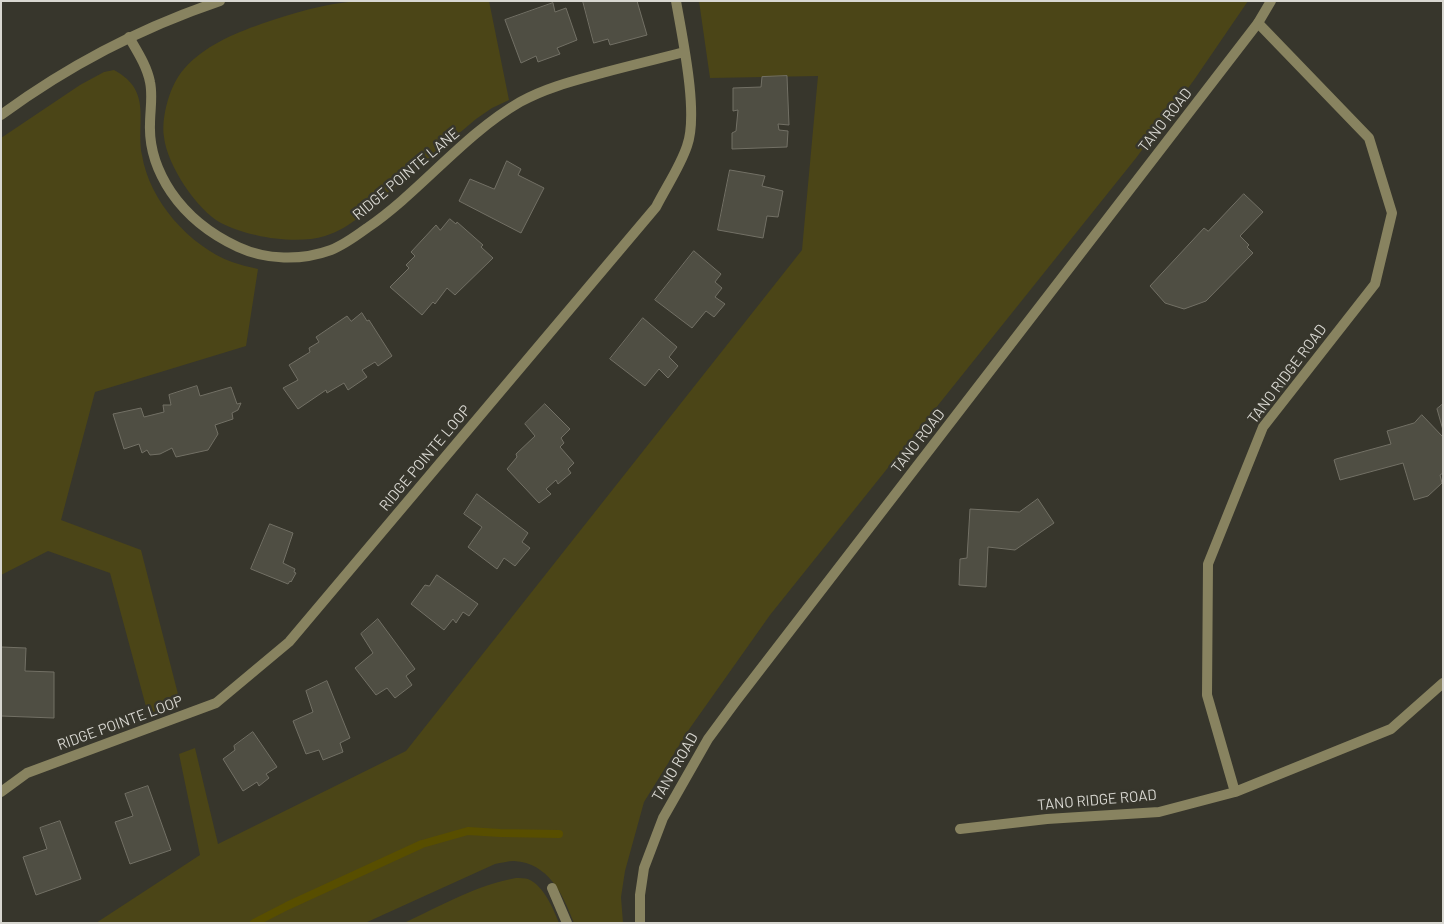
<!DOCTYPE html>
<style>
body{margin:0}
#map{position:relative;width:1444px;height:924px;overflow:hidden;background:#37362c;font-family:Barlow,sans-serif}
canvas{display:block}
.frame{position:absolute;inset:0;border:2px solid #d8d7d1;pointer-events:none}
</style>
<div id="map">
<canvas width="1444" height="924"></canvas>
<div class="frame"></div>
</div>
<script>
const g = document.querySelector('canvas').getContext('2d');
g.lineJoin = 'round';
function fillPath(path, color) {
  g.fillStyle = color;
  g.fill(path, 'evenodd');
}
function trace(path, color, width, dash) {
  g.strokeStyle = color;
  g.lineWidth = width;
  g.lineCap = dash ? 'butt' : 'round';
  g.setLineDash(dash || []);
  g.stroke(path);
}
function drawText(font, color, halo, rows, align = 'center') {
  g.font = font + ' Barlow,sans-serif';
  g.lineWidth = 5;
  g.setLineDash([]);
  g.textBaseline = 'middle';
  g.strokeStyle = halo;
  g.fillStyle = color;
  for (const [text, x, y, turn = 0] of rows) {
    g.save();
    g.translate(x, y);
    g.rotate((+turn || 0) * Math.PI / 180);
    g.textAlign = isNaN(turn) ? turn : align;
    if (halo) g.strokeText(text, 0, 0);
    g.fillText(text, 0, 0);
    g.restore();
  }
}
const green = new Path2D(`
 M357 1H489L509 100 492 108 476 119 361 216C349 225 338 232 325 236 296 245 248 237 221 223 197 210 167 165 164 137 161 117 170 84 184 69 204 46 233 34 261 24 293 13 323 4 357 1Z
 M699 1H1248L1194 80 1136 158 770 615 690 728 644 802 625 871 621 897 623 923H574C563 895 549 863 514 861 508 861 501 863 495 864L365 923H96L200 855 179 754 195 748 218 844 406 751 802 250 818 76 710 78Z
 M114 70C153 91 136 121 142 155 149 200 189 246 232 262 240 265 250 267 258 269L246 346 95 392 61 520 141 550 180 702 148 714 110 573 48 551 1 575V138L80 85 104 72Z
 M516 878C519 878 525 878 528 879 544 886 553 908 559 923H404C440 906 477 885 516 878Z`);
const stream = new Path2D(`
 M254 923 287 906 422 844 468 831 500 833 559 834`);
const building = new Path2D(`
 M583 1H637L647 35 610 45 608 39 594 43Z
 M553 3 555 12 566 8 577 40 557 48 560 54 538 62 536 56 521 63 505 20Z
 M787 76 789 125 778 124 779 130 788 131 787 147 732 149V133L736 131 738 110 733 111V88L761 87 762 77Z
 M507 161 521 169 518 175 544 188 521 233 459 201 470 179 494 189Z
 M730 170 765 176 762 186 783 191 778 217 767 216 763 238 718 230Z
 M1244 194 1263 212 1240 236 1249 245 1247 247 1253 253 1206 301 1184 309 1165 303 1150 286 1204 228 1208 231Z
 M450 219 456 224 457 222 483 245 481 247 493 258 455 295 447 288 435 304 433 302 422 315 390 287 409 268 406 265 415 256 411 252 436 225 440 230Z
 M694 251 721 274 715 282 722 288 715 297 725 304 714 317 706 311 692 328 655 300Z
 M362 313 367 321 369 320 392 356 378 366 375 362 362 370 367 377 348 390 344 383 327 393 326 390 298 409 283 388 298 380 289 365 310 352 309 348 319 342 316 337 347 316 351 321Z
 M643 318 677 347 669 357 678 366 668 378 659 369 645 386 610 359Z
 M197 386 200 396 231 387 237 404 241 403 238 410 232 413 233 419 215 425 218 434 208 450 176 457 172 448 160 454 150 455 147 450 142 453 139 444 124 449 113 414 141 408 144 417 164 412 163 405H171L169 395Z
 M545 404 570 429 561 438 564 443 560 447 574 463 568 469 571 473 558 484 556 480 546 489 551 494 539 503 507 469 517 457 516 454 535 436 525 424Z
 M1443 404V430L1437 409Z
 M1422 415 1443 437V473L1440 475 1442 483 1428 496 1414 500 1403 463 1340 480 1334 460 1336 459 1391 444 1387 431 1414 423Z
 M477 494 528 533 522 542 530 548 515 566 504 558 497 569 468 547 482 527 464 514Z
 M1038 499 1054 523 1015 550 988 547 986 587 959 585 960 559 967 558 970 509 1019 512Z
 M270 524 293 533 283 563 295 569 294 572 296 573 291 582 290 581 288 584 251 569Z
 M437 575 478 604 469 616 463 612 456 623 453 619 444 630 411 604 425 585 429 586Z
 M378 619 415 669 406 676 412 685 395 698 387 688 376 695 355 668 373 653 361 634Z
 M1 647 26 648 25 671 54 672V718L1 716Z
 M327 681 350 738 340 743 343 752 323 760 319 750 306 754 293 721 313 712 306 691Z
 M253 732 277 767 266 774 269 778 259 786 257 782 243 791 223 759 235 750 234 746Z
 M148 786 171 850 130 864 115 822 133 816 125 794Z
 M60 821 81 879 36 895 23 857 47 849 40 828Z`);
const service = new Path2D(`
 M552 888 567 923`);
const minor = new Path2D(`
 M129 37C137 51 147 66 150 82 153 96 150 110 150 124 149 149 157 171 171 192 188 217 210 234 238 247 266 260 301 261 331 250 344 245 356 236 367 228 421 191 463 135 520 102 547 87 577 80 606 72 632 65 658 59 684 52
 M1 792 27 773 216 703 289 642 656 207C666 187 680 167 687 146 699 114 682 36 676 1
 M1235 792 1207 695 1208 564 1263 427 1375 284 1392 213 1369 138 1258 23
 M960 829 1047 819 1159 812 1235 792 1391 729 1443 683`);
const tertiary = new Path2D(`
 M1 115C69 65 140 28 220 1
 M640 923V895L644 868 663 818 708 739 736 701 1258 23 1271 1`);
const streetNames = [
 ["TANO ROAD",1165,120,-52],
 ["RIDGE POINTE LANE",406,174,-40],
 ["TANO RIDGE ROAD",1287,374,-53],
 ["TANO ROAD",918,441,-52],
 ["RIDGE POINTE LOOP",425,458,-50],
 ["RIDGE POINTE LOOP",120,723,-20],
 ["TANO ROAD",675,767,-60],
 ["TANO RIDGE ROAD",1097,800,-5]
];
fillPath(green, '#4b4517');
trace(stream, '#584e00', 8);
fillPath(building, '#4f4e43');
trace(building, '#727065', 1);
trace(service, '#888360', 10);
trace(minor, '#888360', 10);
trace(tertiary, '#888360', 10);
drawText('15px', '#d8d7d1', '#37362c', streetNames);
</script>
